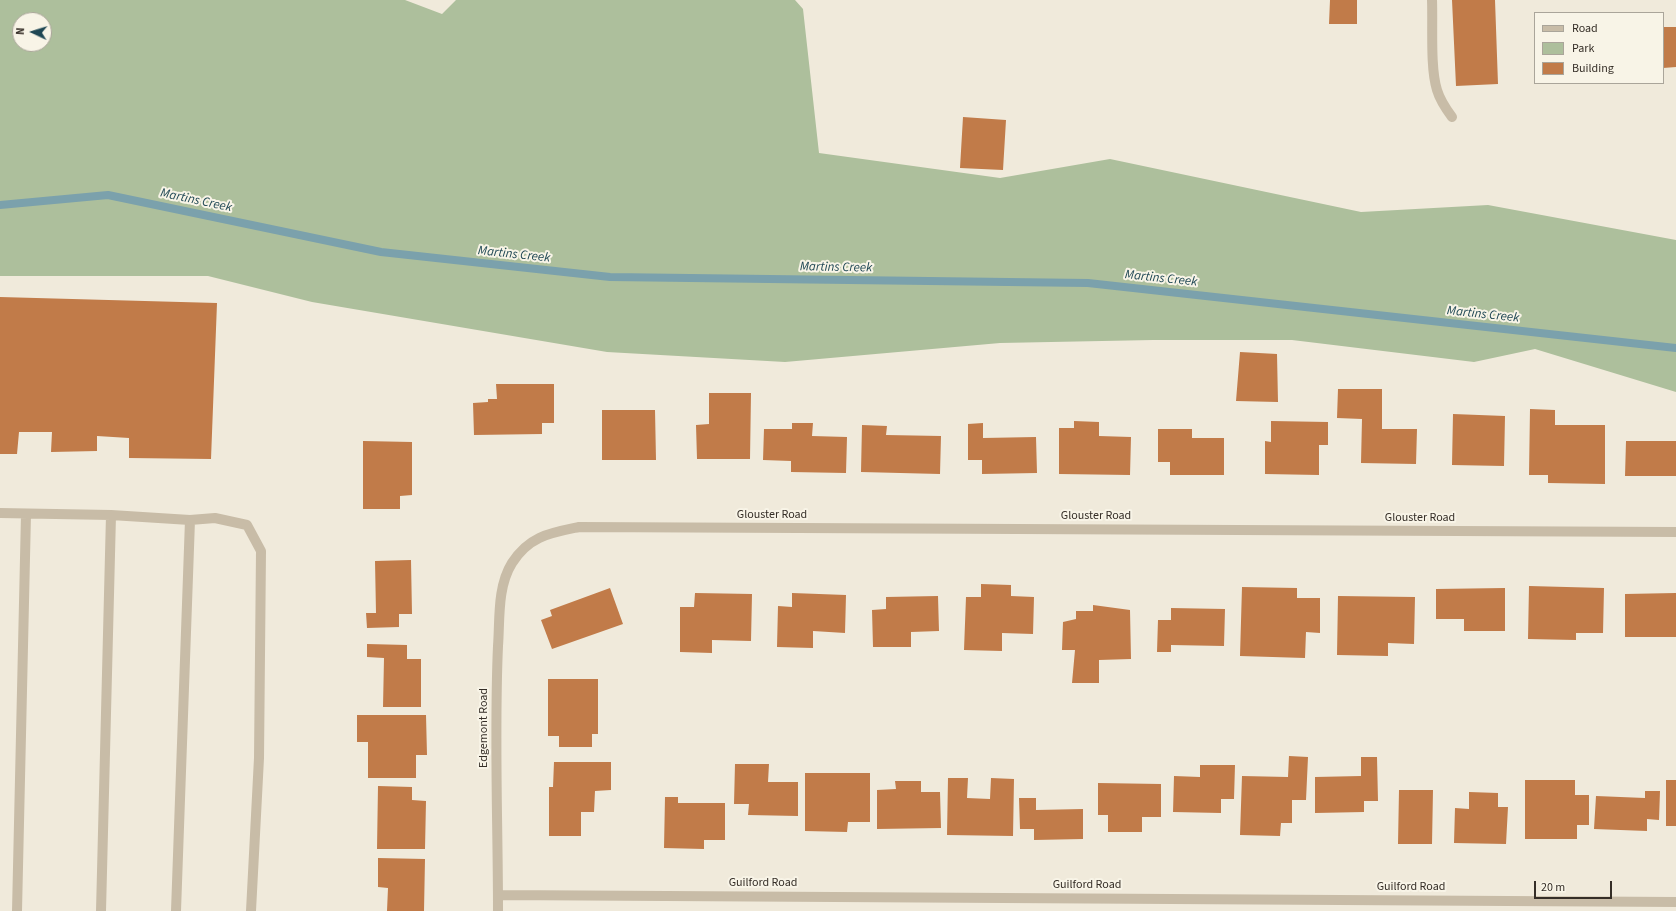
<!DOCTYPE html>
<style>
body{margin:0}
#map{position:relative;width:1676px;height:911px;overflow:hidden;background:#f0eadb;font-family:"Source Sans 3",sans-serif}
canvas{display:block}
.legend{position:absolute;left:1534px;top:12px;width:130px;height:72px;box-sizing:border-box;background:#f8f4e7;border:1px solid #aaa59a;margin:0;padding:5px 7px;list-style:none;font-size:12px;color:#352e27}
.legend li{display:flex;align-items:center;gap:8px;height:20px}
.legend b{width:20px;border:1px solid #aaa59a}
.north{position:absolute;left:12px;top:12px;width:40px;height:40px;box-sizing:border-box;background:#f8f4e7;border:1px solid #aaa59a;border-radius:50%;rotate:274deg;font-size:11px;font-weight:700;line-height:16px;text-align:center;color:#352e27}
.north::after{content:'';display:block;margin:auto;width:14px;height:18px;background:#1f4754;clip-path:polygon(50% 0,100% 100%,50% 72%,0 100%)}
.scale{position:absolute;left:1534px;top:881px;width:78px;height:18px;box-sizing:border-box;border:2px solid #352e27;border-top:0;padding-left:5px;font-size:12px;line-height:14px;white-space:nowrap;color:#352e27;-webkit-text-stroke:3px #f8f4e7;paint-order:stroke}
</style>
<div id="map">
<canvas width="1676" height="911"></canvas>
<ul class="legend">
<li><b style="height:5px;background:#c8bca7"></b>Road</li>
<li><b style="height:11px;background:#adbf9c"></b>Park</li>
<li><b style="height:11px;background:#c17b49"></b>Building</li>
</ul>
<div class="north">N</div>
<div class="scale">20 m</div>
</div>
<script>
const g = document.querySelector('canvas').getContext('2d');
g.lineJoin = 'round';
function fillPath(path, color) {
  g.fillStyle = color;
  g.fill(path, 'evenodd');
}
function trace(path, color, width, dash) {
  g.strokeStyle = color;
  g.lineWidth = width;
  g.lineCap = dash ? 'butt' : 'round';
  g.setLineDash(dash || []);
  g.stroke(path);
}
function drawText(font, color, halo, rows, align = 'center') {
  g.font = font + ' "Source Sans 3",sans-serif';
  g.lineWidth = 4;
  g.setLineDash([]);
  g.textBaseline = 'middle';
  g.strokeStyle = halo;
  g.fillStyle = color;
  for (const [text, x, y, turn = 0] of rows) {
    g.save();
    g.translate(x, y);
    g.rotate((+turn || 0) * Math.PI / 180);
    g.textAlign = isNaN(turn) ? turn : align;
    if (halo) g.strokeText(text, 0, 0);
    g.fillText(text, 0, 0);
    g.restore();
  }
}
const green = new Path2D(`
 M0 0H405L442 14 456 0H795L803 9 819 153 1000 178 1110 159 1361 212 1488 205 1676 240V392L1535 349 1474 362 1292 340H1153L1000 343 785 362 607 352 312 302 208 276H0ZM20 20H44V44H20Z`);
const stream = new Path2D(`
 M0 205 108 195 381 252 610 277 1088 283 1676 348`);
const building = new Path2D(`
 M1330 0H1357V24H1329Z
 M1452 0H1495L1498 84 1456 86Z
 M1663 27H1676V67L1663 68Z
 M963 117 1006 120 1003 170 960 168Z
 M0 297 217 303 211 459 129 458V438L97 436V451L51 452 52 432H19L17 454H0Z
 M1240 352 1277 354 1278 402 1236 401Z
 M496 384H554V423H542V434L474 435 473 403 488 402V399H497Z
 M1338 389H1382V429H1417L1416 464 1361 463 1362 419 1337 418Z
 M709 393H751L750 459H697L696 425 709 424Z
 M1530 409 1555 410V425H1605V484L1548 483V475H1529Z
 M602 410H655L656 460H602Z
 M1453 414 1505 416 1504 466 1452 465Z
 M1074 421 1099 422V436L1131 437 1130 475 1059 474V428H1074Z
 M1271 421 1328 422V445H1319V475L1265 474V441L1271 442Z
 M792 423H813L812 436 847 437 846 473 791 472V461L763 460 764 429H792Z
 M983 423V438L1036 437 1037 473 982 474V460H968V424Z
 M862 425 887 426 886 435 941 436 940 474 861 472Z
 M1158 429H1192V438H1224V475H1170V462H1158Z
 M363 441 412 442V495L400 496V509H363Z
 M1626 441H1676V476H1625Z
 M411 560 412 614H399V627L367 628 366 613H376L375 561Z
 M981 584 1011 585V596L1034 597 1033 634 1002 633V651L964 650 966 597H981Z
 M1529 586 1604 588 1603 633H1576V640L1528 639Z
 M1242 587 1297 588V598H1320V633L1306 632 1305 658 1240 656Z
 M610 588 623 624 552 649 541 620 552 616 550 610Z
 M1505 588V631H1464V619H1436V589Z
 M695 593 752 594 751 641 712 640V653L680 652V607H694Z
 M792 593 846 595 845 633 813 631V648L777 647 778 606 792 607Z
 M1676 593V637H1625V594Z
 M938 596 939 631 911 632V647H873L872 610 886 609V597Z
 M1338 596 1415 597 1414 644 1388 643V656L1337 655Z
 M1093 605 1130 610 1131 659 1099 660V683H1072L1075 650H1062L1063 622 1076 619V611H1093Z
 M1171 608 1225 609 1224 646 1171 645V652H1157L1158 620H1171Z
 M367 644 407 645V659H421V707H383L384 658 367 657Z
 M548 679H598V734H592V747H559V736H548Z
 M357 715H426L427 755H416V778H368V742H357Z
 M1289 756 1308 757 1306 800H1292V823H1281L1280 836 1240 835 1242 776 1288 777Z
 M1361 757H1377L1378 801H1364V812L1315 813V777L1361 776Z
 M554 762H611V790L595 791 594 812H581V836H549V787H553Z
 M735 764H769L768 782H798V816L748 815 749 804H734Z
 M1200 765H1235L1234 799H1221V813L1173 812 1174 776 1200 777Z
 M805 773H870V822H848L847 832 805 831Z
 M948 778H968L967 798 990 799 991 778 1014 779 1013 836 947 835Z
 M1525 780H1575V795H1589V825H1577V839H1525Z
 M1666 780H1676V826H1666Z
 M895 781H921V792H940L941 828 877 829V790L896 789Z
 M1098 783 1161 784V817H1142V832H1108V815H1098Z
 M378 786 412 787V800L426 801 425 849H377Z
 M1399 790H1433L1432 844H1398Z
 M1645 791H1660L1659 820 1647 819V831L1594 829 1596 796 1645 798Z
 M1469 792 1498 793V807H1508L1506 844 1454 843 1455 808 1469 809Z
 M665 797H678V803H725V840H704V849L664 848Z
 M1019 798H1036V810L1083 809V839L1034 840V829H1020Z
 M378 858 425 859 424 911H387L388 888 378 887Z`);
const service = new Path2D(`
 M1432 0C1433 25 1430 68 1437 90 1440 100 1446 109 1452 117
 M0 513 111 515 190 520 215 518 247 525 261 551 259 758 251 911
 M17 911 26 514
 M101 911 111 515
 M176 911 190 520`);
const minor = new Path2D(`
 M498 895 1676 902
 M498 911C498 823 494 734 498 646 500 620 497 587 512 563 529 536 550 533 579 527L1676 532`);
const streetNames = [
 ["Glouster Road",772,515],
 ["Glouster Road",1096,516],
 ["Glouster Road",1420,518],
 ["Edgemont Road",484,728,-90],
 ["Guilford Road",763,883],
 ["Guilford Road",1087,885],
 ["Guilford Road",1411,887]
];
const waterNames = [
 ["Martins Creek",196,201,12],
 ["Martins Creek",514,255,6],
 ["Martins Creek",836,268,1],
 ["Martins Creek",1161,279,6],
 ["Martins Creek",1483,315,6]
];
fillPath(green, '#adbf9c');
trace(stream, '#7ba1ac', 8);
fillPath(building, '#c17b49');
trace(service, '#c8bca7', 10);
trace(minor, '#c8bca7', 10);
drawText('12px', '#352e27', '#f8f4e7', streetNames);
drawText('italic 13px', '#1f4754', '#f8f4e7', waterNames);
</script>
